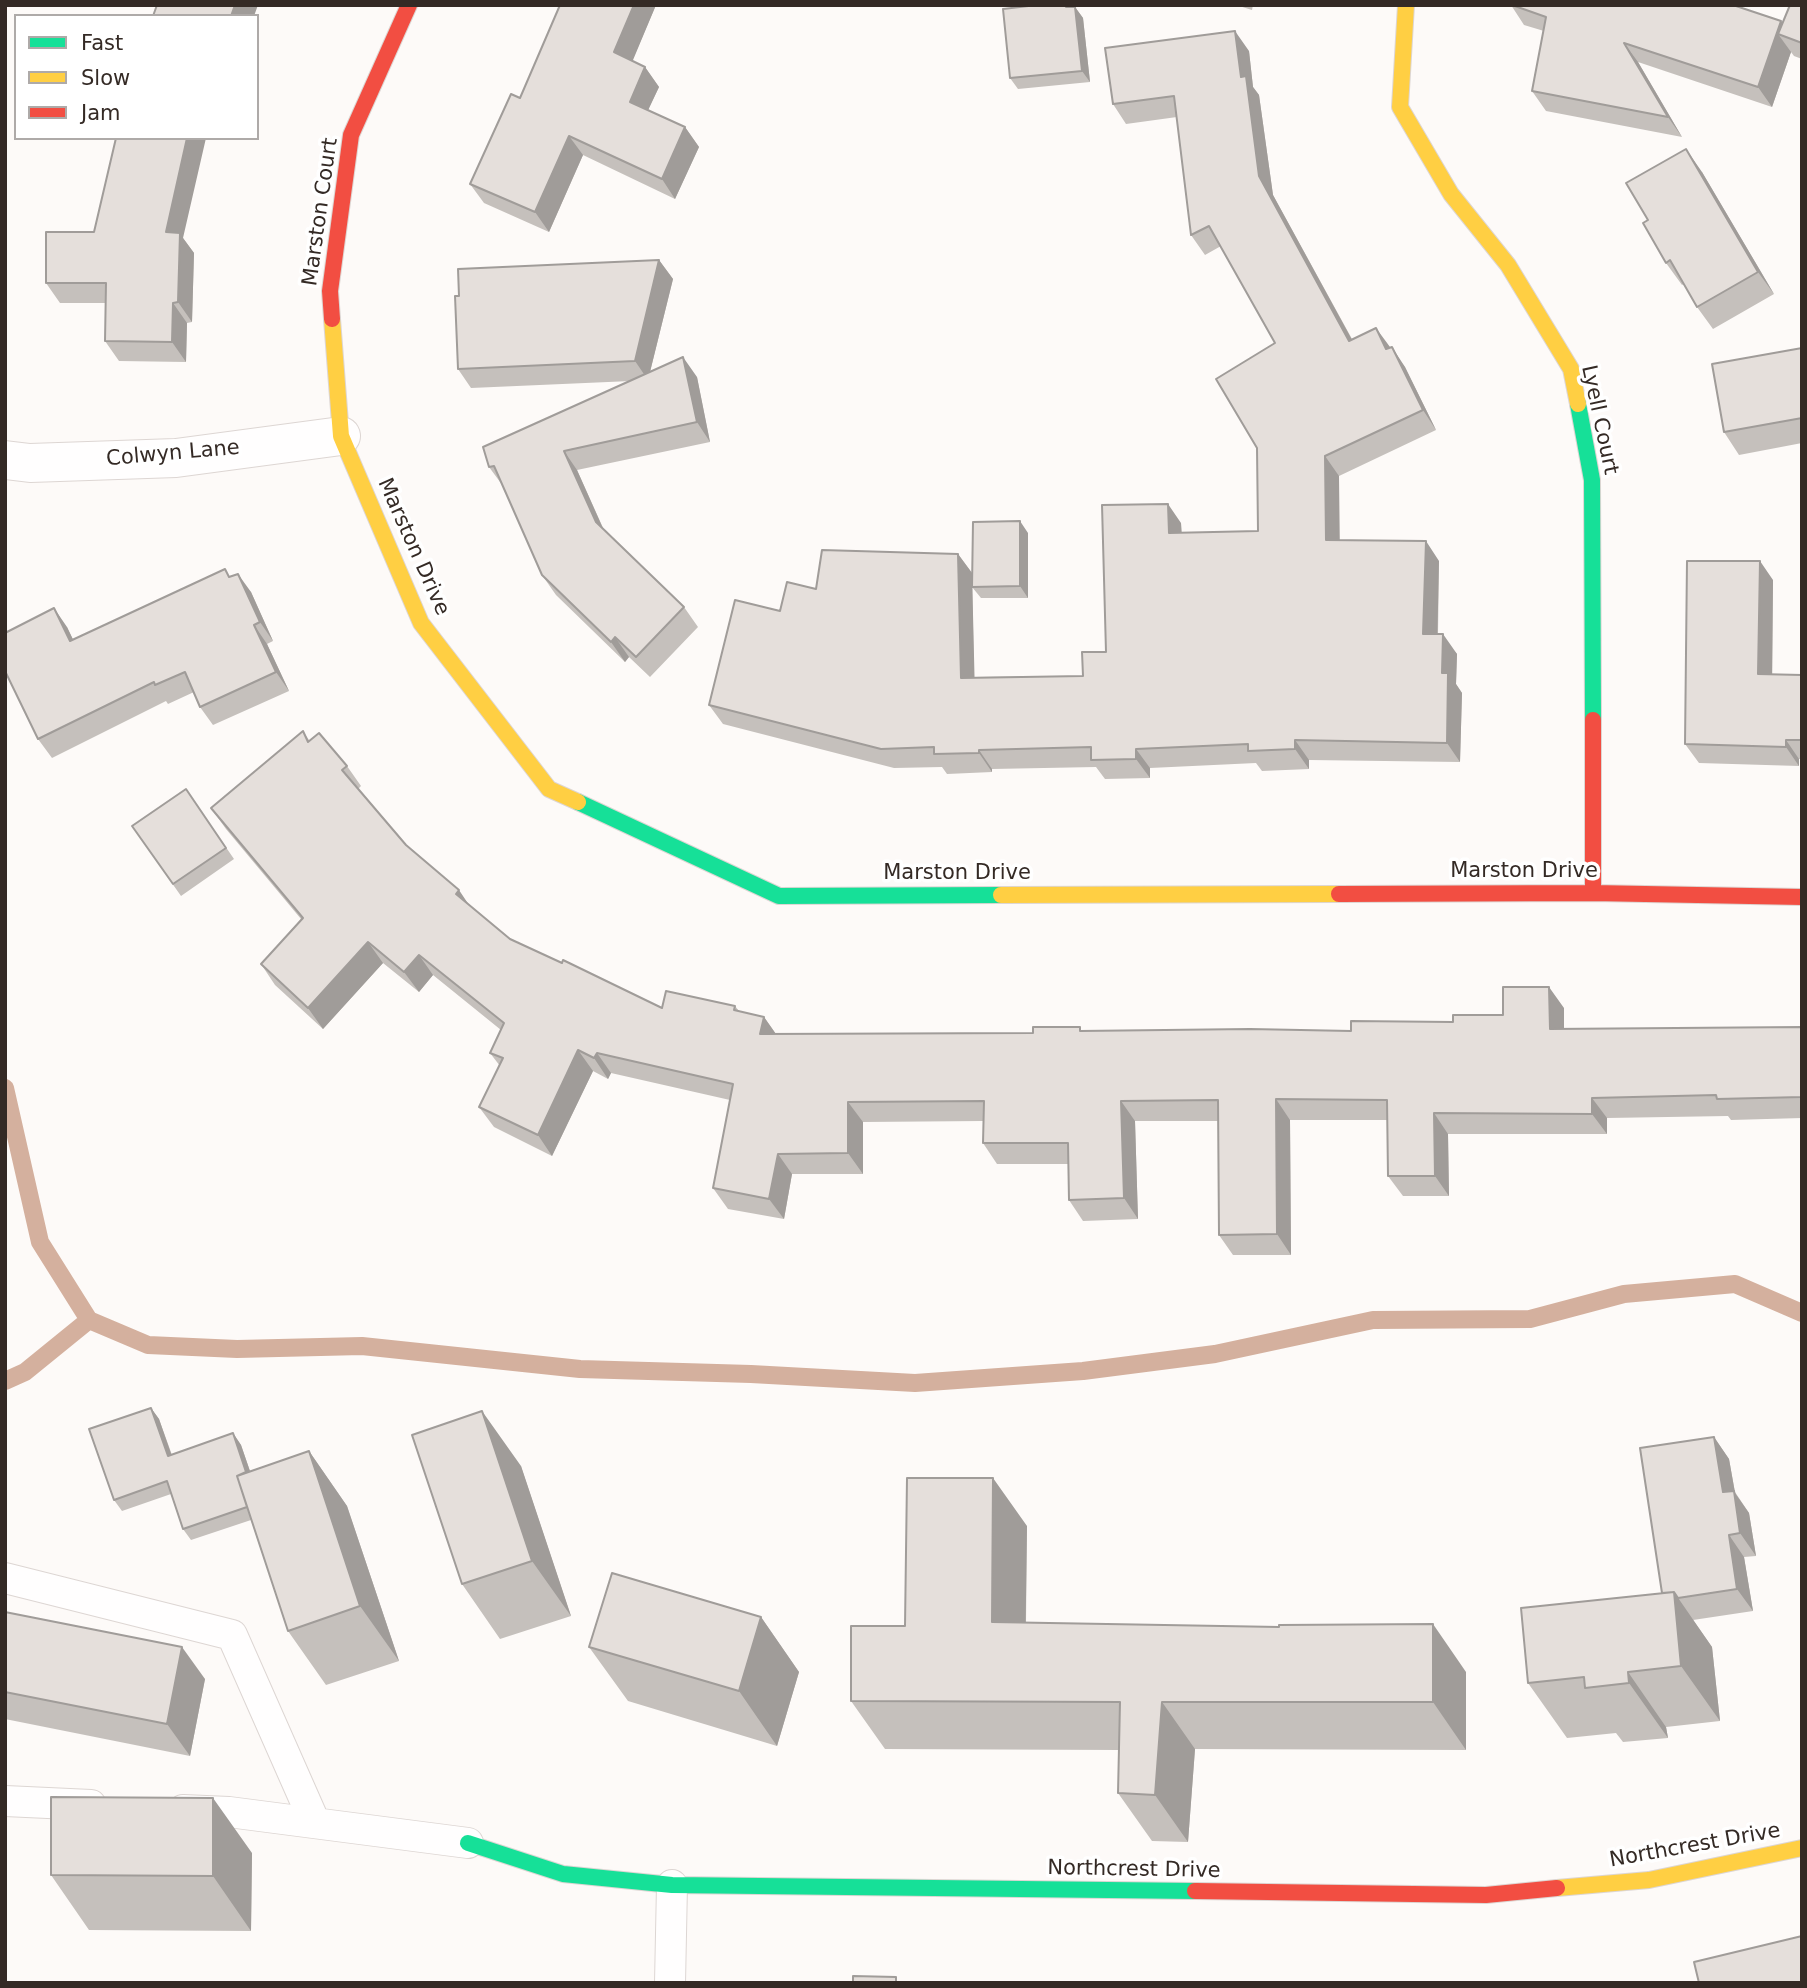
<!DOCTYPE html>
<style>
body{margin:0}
#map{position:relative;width:1807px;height:1988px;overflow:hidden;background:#fdfaf8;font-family:"DejaVu Sans",sans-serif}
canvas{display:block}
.frame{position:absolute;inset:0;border:7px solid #342a25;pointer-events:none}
.legend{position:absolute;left:14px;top:14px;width:245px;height:126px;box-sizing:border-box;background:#fff;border:2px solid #aeaaa8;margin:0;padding:9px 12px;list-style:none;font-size:21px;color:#342a25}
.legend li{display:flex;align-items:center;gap:14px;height:35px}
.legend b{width:35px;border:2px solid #aeaaa8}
</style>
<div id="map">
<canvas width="1807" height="1988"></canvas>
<div class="frame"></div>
<ul class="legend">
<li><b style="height:9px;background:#16e098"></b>Fast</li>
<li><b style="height:9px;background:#ffcf43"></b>Slow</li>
<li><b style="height:9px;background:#f24e42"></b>Jam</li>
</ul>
</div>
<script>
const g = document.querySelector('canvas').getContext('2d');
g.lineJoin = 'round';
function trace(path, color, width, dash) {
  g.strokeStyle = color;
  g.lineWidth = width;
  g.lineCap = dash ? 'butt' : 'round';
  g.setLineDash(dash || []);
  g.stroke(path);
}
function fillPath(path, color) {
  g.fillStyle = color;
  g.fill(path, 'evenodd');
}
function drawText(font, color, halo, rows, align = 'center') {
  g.font = font + ' "DejaVu Sans",sans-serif';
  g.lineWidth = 7;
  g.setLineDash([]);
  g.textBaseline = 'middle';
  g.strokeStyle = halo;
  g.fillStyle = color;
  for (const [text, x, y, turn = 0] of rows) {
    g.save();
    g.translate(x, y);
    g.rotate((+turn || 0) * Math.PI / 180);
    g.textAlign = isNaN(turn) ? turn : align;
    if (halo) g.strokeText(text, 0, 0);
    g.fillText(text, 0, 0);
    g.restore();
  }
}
const stream = new Path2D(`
 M5 1088 40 1242 89 1320 148 1345 237 1349 362 1346 580 1369 751 1374 915 1383 1083 1371 1215 1354 1373 1320 1530 1319 1624 1294 1735 1284 1802 1313
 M5 1381 25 1372 89 1320`);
const lane = new Path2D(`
 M5 1578 232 1635 315 1823
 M5 1801 91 1805
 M183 1810 229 1812 468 1843
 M670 1983 672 1885`);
const street = new Path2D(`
 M5 460 30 463 176 458 341 436`);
const fast = new Path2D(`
 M1578 404 1592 480 1593 720
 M578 802 779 896 1001 895
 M468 1843 563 1874 672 1885 1195 1891`);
const slow = new Path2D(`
 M1406 5 1400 107 1451 194 1508 265 1571 369 1578 404
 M332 319 341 436 421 623 549 789 578 802
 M1001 895 1339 894
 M1557 1888 1649 1880 1802 1848`);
const jam = new Path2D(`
 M332 319 330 291 351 135 409 5
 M1593 720V893
 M1339 894 1593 893 1802 897
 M1195 1891 1486 1895 1557 1888`);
const wall = new Path2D(`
 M560 5H656L632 61 645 67 659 87 648 110 685 127 699 147 675 199 583 155 549 232 484 203 470 184 520 98Z
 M1037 5H1069L1070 7H1075L1083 18 1090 82 1018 89 1010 78Z
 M1236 5H1253L1252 10Z
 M1511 5 1782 24 1802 5V59L1794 56 1791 52 1772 107 1638 62 1682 137 1546 111 1532 91 1544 31 1524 25Z
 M1249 51 1253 87 1259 95 1273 195 1352 339 1390 348 1405 367 1436 430 1339 476V540L1439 561 1438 634 1457 654 1456 684 1462 693 1460 762 1309 760V769L1262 771 1256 763 1150 768V778L1105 779 1096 767 992 769V772L947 774 942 767 894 768 723 724 709 705 780 611 816 589 958 554 972 573 974 677 1083 676 1106 652 1181 523 1182 533 1258 531 1275 343 1221 246 1205 255 1191 235 1177 117 1126 124 1113 104Z
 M1702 172 1774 294 1713 329 1697 307 1684 284 1682 285 1666 263 1648 220Z
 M94 232 183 238 194 253 192 322 187 323 186 362 119 361 105 341V303H60L46 283Z
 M659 260 673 279 650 372 697 377 710 442 577 470 604 530 684 607 698 627 650 677 629 657 625 662 556 595 542 575 503 486 489 467 631 381 471 388 458 369Z
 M1802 348V443L1739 455 1724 432Z
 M1028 533V598H981L972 587Z
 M231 576 251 592 273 641 267 644 289 691 213 725 200 707 194 692 168 704 166 701 52 758 38 739 67 627 73 640Z
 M1773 580 1772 674 1802 675V759H1799V766L1699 763 1685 744Z
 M303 731 309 740 347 766 361 786 358 789 406 845 468 904 510 939 662 1008 735 1006 739 1011 764 1017 776 1034 1033 1033 1083 1031H1351L1453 1022 1564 1008V1029L1802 1027V1118L1731 1120 1728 1116 1607 1118V1134H1448L1449 1196H1403L1388 1176V1120H1290L1291 1255H1233L1219 1235 1218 1121H1135L1138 1219 1083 1221 1069 1200 1068 1164H997L983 1143V1121L863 1122V1174H792L784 1219 728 1209 713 1188 730 1100 611 1073 608 1079 593 1071 552 1156 494 1127 479 1107 500 1066 490 1053 501 1030 433 975 419 992 383 963 323 1029 275 985 261 964 301 919 226 829 211 808Z
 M186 789 234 859 181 896 132 826Z
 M151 1408 159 1419 172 1455 233 1433 241 1445 250 1471 309 1451 347 1506 399 1661 326 1685 288 1631 251 1520 191 1540 183 1529 171 1494 122 1511 114 1500Z
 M1714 1437 1729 1459 1735 1492 1749 1513 1756 1556 1744 1557 1753 1611 1693 1620 1712 1647 1720 1721 1666 1727 1668 1738 1623 1742 1616 1733 1567 1738 1528 1683 1662 1593Z
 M521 1466 571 1616 500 1639 462 1584Z
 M1027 1526 1026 1623 1466 1672V1750L1195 1749 1188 1842 1152 1841 1118 1793 1119 1750 885 1749 851 1701 905 1626Z
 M5 1612 205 1679 190 1756 5 1719Z
 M761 1617 799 1672 777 1746 628 1701 589 1647Z
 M252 1853 251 1931 89 1930 51 1875Z`);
const shadedWall = new Path2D(`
 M235 5H258L254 16H231Z
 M634 5H656L628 72 614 52Z
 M1075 7 1083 18 1090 82 1082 71Z
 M1781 21 1794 40 1778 34 1791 52 1772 107 1758 87Z
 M1235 31 1249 51 1253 87 1259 95 1273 195 1363 360 1349 341 1259 176 1241 77Z
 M1624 43 1638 62 1682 137 1668 117Z
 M645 67 659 87 643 121 630 102Z
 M685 127 699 147 675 199 662 179Z
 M569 136 583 155 549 232 535 212Z
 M187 138H206L183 238 194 253 192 322 178 302 166 232Z
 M1686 149 1702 172 1774 294 1758 272Z
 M659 260 673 279 648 380 635 361Z
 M173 303 187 323 186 362 172 342Z
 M1376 328 1390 347 1386 349Z
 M1392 347 1405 367 1436 430 1423 410Z
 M683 357 697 377 710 442 697 422Z
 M564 451 577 470 609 542 596 522Z
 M1325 456 1339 476 1340 559 1326 540Z
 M1168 504 1181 523 1182 553 1169 533Z
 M1020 521 1028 533V598L1020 586Z
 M1426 541 1439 561 1437 653 1423 634Z
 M958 554 972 573 975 697 961 678Z
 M1760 561 1773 580 1772 693 1758 674Z
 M238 574 251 592 273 641 260 622Z
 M54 608 67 627 83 660 70 641Z
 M254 625 267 644 289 691 276 672Z
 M1443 634 1457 654 1456 684 1462 693 1460 762 1447 743 1442 673Z
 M615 637 629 657 625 662 611 642Z
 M1295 740 1309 760V769L1295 749Z
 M1786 740 1799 759V766L1786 747Z
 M1136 749 1150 768V778L1136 759Z
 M979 750 992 769V772L979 753Z
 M459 890 473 911 456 894Z
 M368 942 383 963 323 1029 308 1008Z
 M419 955 433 975 419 992 404 972Z
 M1549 987 1564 1008V1049L1550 1029Z
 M764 1017 778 1037 760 1034Z
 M578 1050 593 1071 552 1156 538 1135Z
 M597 1053 611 1073 608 1079 594 1058Z
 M1592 1098 1607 1118V1134L1592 1114Z
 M1276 1099 1290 1120 1291 1255 1277 1234Z
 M1121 1101 1135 1121 1138 1219 1124 1198Z
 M848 1102 863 1122V1174L848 1153Z
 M1434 1113 1448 1134 1449 1196 1435 1176Z
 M778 1154 792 1174 784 1219 769 1199Z
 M151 1408 159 1419 176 1468 168 1456Z
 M482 1411 521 1466 571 1616 532 1561Z
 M233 1433 241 1445 265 1515 257 1504Z
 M1714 1437 1729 1459 1735 1493 1749 1513 1756 1556 1740 1533 1723 1492Z
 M309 1451 347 1506 399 1661 360 1606Z
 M993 1478 1027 1526 1025 1669 992 1622Z
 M1729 1535 1744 1557 1753 1611 1737 1589Z
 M1674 1592 1712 1647 1720 1721 1681 1666Z
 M761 1617 799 1672 777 1746 739 1691Z
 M1433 1624 1466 1672V1750L1433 1702Z
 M182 1647 205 1679 190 1756 167 1724Z
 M1628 1672 1666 1727 1668 1738 1629 1683Z
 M1162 1702 1195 1749 1188 1842 1155 1795Z
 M213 1798 252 1853 251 1931 213 1876Z`);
const building = new Path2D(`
 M157 5H235L231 16H153Z
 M560 5H634L614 52 645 67 630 102 685 127 662 179 569 136 535 212 470 184 511 94 520 98Z
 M1037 5H1066V7H1075L1082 71 1010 78 1003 9Z
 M1512 5H1733L1781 21 1758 87 1624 43 1668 117 1532 91 1546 17Z
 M1790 5H1802V43L1778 34Z
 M1235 31 1241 77 1246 76 1259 176 1349 341 1376 328 1386 349 1392 347 1423 410 1325 456 1326 540 1426 541 1423 634H1443L1442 673H1448L1447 743 1295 740V749L1248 751V744L1136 749V759L1091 760V747L979 750V753L934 754V747L881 749 709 705 735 600 780 611 787 582 816 589 822 550 958 554 961 678 1083 676 1082 652H1106L1102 505 1168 504 1169 533 1258 531 1257 448 1216 379 1275 343 1209 226 1191 235 1174 96 1113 104 1105 48Z
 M116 138H187L166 232 180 233 178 302 173 303 172 342 105 341 106 283H46V232H94Z
 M1686 149 1758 272 1697 307 1670 260 1666 263 1643 223 1648 220 1626 183Z
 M659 260 635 361 458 369 455 296H459L458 269Z
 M1802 348V418L1724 432 1712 364Z
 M683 357 697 422 564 451 596 522 684 607 636 657 615 637 611 642 542 575 494 466 489 467 483 447Z
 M1020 521V586L972 587 973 522Z
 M1687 561H1760L1758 674 1802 675V740H1786V747L1685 744Z
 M225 569 229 577 238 574 260 622 254 625 276 672 200 707 185 672 155 685 154 682 38 739 5 671V633L54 608 70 641Z
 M303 731 308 742 319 733 347 766 342 770 406 845 459 890 456 894 510 939 562 963 563 960 662 1008 666 991 735 1006 734 1010 764 1017 760 1034 1033 1033V1027H1080V1031L1250 1029 1351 1031V1021L1453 1022V1015H1503V987H1549L1550 1029 1802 1027V1097L1717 1099 1716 1095 1592 1098V1114L1434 1113 1435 1176H1388L1387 1100 1276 1099 1277 1234 1219 1235 1218 1100 1121 1101 1124 1198 1069 1200 1068 1143H983L984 1101 848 1102V1153L778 1154 769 1199 713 1188 733 1084 597 1053 594 1058 578 1050 538 1135 479 1107 503 1058 490 1053 504 1023 419 955 404 972 368 942 308 1008 261 964 303 918 211 808Z
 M186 789 226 848 173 884 132 826Z
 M151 1408 168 1456 233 1433 246 1472 237 1476 247 1507 183 1529 167 1481 114 1500 89 1429Z
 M482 1411 532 1561 462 1584 412 1435Z
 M1714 1437 1723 1492 1734 1491 1740 1533 1729 1535 1737 1589 1678 1598 1674 1592 1662 1593 1640 1448Z
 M309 1451 360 1606 288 1631 237 1476Z
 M907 1478H993L992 1622 1279 1627V1625L1433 1624V1702H1162L1155 1795 1118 1793 1120 1702 851 1701V1626H905Z
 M612 1573 761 1617 739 1691 589 1647Z
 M1674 1592 1681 1666 1628 1672 1629 1683 1585 1688 1584 1677 1528 1683 1521 1608Z
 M5 1612 182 1647 167 1724 5 1692Z
 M51 1797 213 1798V1876L51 1875Z
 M1802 1936V1983H1699L1694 1962Z
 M853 1976 896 1977V1983H853Z`);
const streetNames = [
 ["Marston Court",321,212,-82],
 ["Lyell Court",1599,420,78],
 ["Colwyn Lane",173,454,-5],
 ["Marston Drive",413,547,66],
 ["Marston Drive",1524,872],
 ["Marston Drive",957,874],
 ["Northcrest Drive",1695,1846,-10],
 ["Northcrest Drive",1134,1870,1]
];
trace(stream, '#d4b09e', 18);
trace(lane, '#ddd6d3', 32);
trace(street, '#ddd6d3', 40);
trace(fast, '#ddd6d3', 18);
trace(slow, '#ddd6d3', 18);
trace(jam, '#ddd6d3', 18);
trace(lane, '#fffefe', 30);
trace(street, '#fffefe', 38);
trace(fast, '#16e098', 16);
trace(slow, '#ffcf43', 16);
trace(jam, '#f24e42', 16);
fillPath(wall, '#c5c0bc');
fillPath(shadedWall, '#a09c99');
fillPath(building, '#e5dfdb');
trace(building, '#a09c99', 2);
drawText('21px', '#342a25', '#fff', streetNames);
</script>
